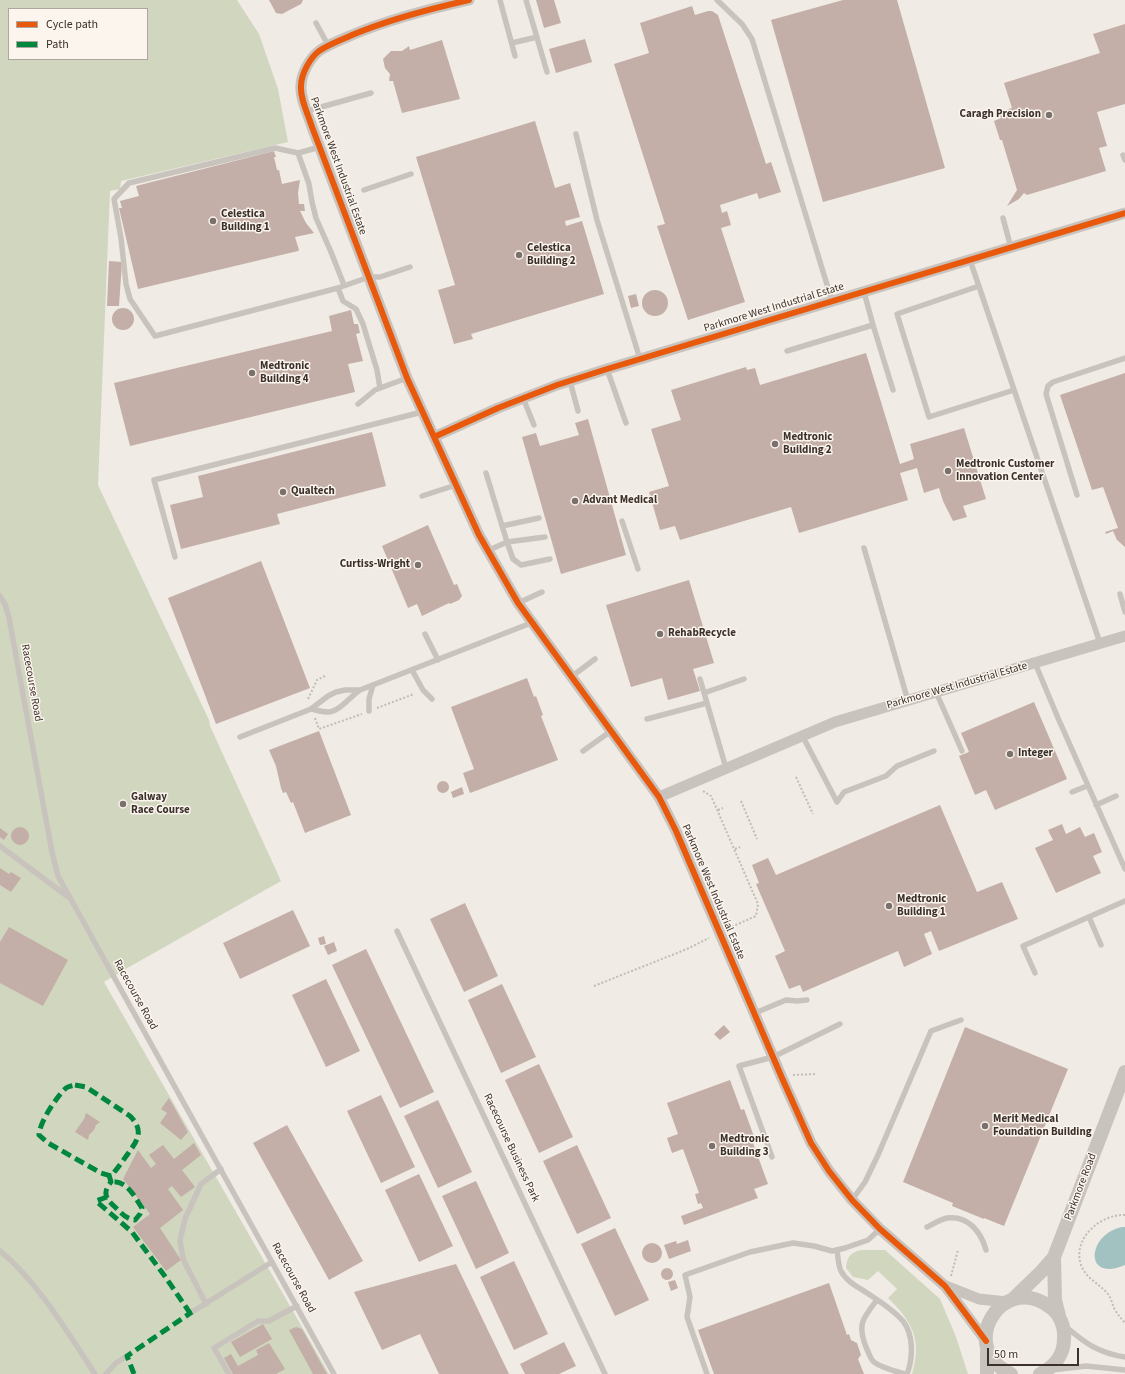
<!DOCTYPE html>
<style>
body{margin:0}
#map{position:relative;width:1125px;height:1374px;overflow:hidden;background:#f0ebe5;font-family:"Source Sans 3",sans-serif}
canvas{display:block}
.legend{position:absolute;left:8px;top:8px;width:140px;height:52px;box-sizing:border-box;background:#fbf5ee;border:1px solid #aea6a0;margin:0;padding:5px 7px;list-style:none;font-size:12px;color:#3b302b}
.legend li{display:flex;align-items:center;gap:8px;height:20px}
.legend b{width:20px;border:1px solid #aea6a0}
.scale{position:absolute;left:987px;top:1348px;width:92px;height:18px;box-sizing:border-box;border:2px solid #3b302b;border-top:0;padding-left:5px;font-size:12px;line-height:14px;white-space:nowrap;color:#3b302b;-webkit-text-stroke:3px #fbf5ee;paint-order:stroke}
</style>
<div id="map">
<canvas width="1125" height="1374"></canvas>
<ul class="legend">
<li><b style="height:5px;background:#e8590c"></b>Cycle path</li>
<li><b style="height:5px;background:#00873e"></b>Path</li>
</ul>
<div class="scale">50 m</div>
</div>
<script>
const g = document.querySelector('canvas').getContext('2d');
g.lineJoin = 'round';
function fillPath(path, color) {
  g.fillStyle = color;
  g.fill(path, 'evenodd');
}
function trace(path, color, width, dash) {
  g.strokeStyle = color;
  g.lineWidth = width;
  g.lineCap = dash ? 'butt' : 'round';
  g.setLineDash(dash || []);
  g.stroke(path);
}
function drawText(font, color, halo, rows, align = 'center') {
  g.font = font + ' "Source Sans 3",sans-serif';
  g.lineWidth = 3;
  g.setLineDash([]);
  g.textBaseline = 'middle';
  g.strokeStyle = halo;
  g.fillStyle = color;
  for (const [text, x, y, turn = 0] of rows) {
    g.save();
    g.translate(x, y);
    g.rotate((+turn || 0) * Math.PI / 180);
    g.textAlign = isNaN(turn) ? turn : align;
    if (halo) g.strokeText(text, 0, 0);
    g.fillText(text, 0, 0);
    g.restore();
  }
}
const green = new Path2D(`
 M0 0H237L259 34 278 89 288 142 121 181 120 189 110 191 98 485 209 720 210 726 281 881 122 971 104 982 329 1374H0ZM9 9H147V59H9Z
 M862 1250H885L940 1299 956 1337 968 1374H912C922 1340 913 1322 888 1298L897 1289 878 1271 868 1280 853 1277 846 1268C847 1256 851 1252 862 1250Z`);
const water = new Path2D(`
 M1122 1227H1125V1265C1083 1283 1087 1234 1122 1227Z`);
const building = new Path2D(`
 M269 0H303L301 4 282 14 276 13Z
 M536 0H554L561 23 544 28Z
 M843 0H897L945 168 823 202 771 20Z
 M692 6 695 15 708 11H712L718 15 766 164 771 162 781 192 759 199 757 193 720 205 722 213 727 211 731 225 721 228 745 302 688 320 657 226 665 224 614 64 649 53 640 23Z
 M1125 24V104L1097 112 1107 146 1099 148 1106 171 1027 195 1024 193 1019 199 1007 206 1017 190 1002 140H1000L994 121 1001 118 999 112 1012 108 1004 83 1100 53 1093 34Z
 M585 39 592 62 556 73 549 49Z
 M442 40 460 99 402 113 393 81H389L390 74 385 68 383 59 391 51H402L409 46 410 50Z
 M535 121 555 188 570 183 580 217 565 221 566 226 582 221 604 294 471 334 473 339 454 344 438 290 455 285 416 157Z
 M274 151 276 157H274L277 170H279L282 184 300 180 298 193 299 204H304L305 211H300L306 223 314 233 295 237 299 250 298 251 138 289 119 208H122L120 201 139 196 136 186Z
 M109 261 122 262 119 306H107Z
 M642 303a13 13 0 1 1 26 0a13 13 0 1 1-26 0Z
 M636 294 639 306 631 308 628 296Z
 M112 319a11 11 0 1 1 22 0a11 11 0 1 1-22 0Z
 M351 310 354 324H358L360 333 356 334 363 361 348 364 355 392 130 446 114 383 332 331 329 316Z
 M866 353 900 464 914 459 910 444 964 428 986 499 963 506 967 517 953 521 943 501 939 488 924 493 917 468 900 473 908 500 799 533 791 507 680 540 675 526 660 530 649 492 669 486 651 429 681 420 671 390 746 367 747 370 755 368 760 385Z
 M1125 373V547L1117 540 1113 531 1106 534 1105 532 1118 528 1103 487 1092 490 1060 395Z
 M588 419 626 555 561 574 522 437 536 433 540 446 579 435 575 423Z
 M372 432 386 486 277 514 280 524 181 549 170 505 203 497 198 476Z
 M428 525 454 585 457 584 462 596 459 600 450 604 449 603 422 616 417 604 408 608 382 546Z
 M261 561 310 688 216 724 168 598Z
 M689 580 714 663 693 669 700 691 668 700 662 678 631 687 606 605Z
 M527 678 534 697 536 696 543 715 541 716 558 760 470 793 463 773 474 769 451 707Z
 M1034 702 1067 779 995 810 986 790 975 795 959 756 969 752 961 733Z
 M319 731 351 815 305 833 293 802 291 803 286 792 283 793 281 788 276 766 269 750Z
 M437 787a6 6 0 1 1 12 0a6 6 0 1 1-12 0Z
 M462 787 464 794 453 798 451 792Z
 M940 805 977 892 1002 882 1018 919 939 951 931 931 924 934 932 954 904 967 898 951 803 992 800 985 789 989 775 956 785 951 756 884 759 883 752 865 768 858 776 875Z
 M1062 824 1066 834 1080 827 1085 837 1094 833 1102 852 1093 856 1101 873 1056 893 1035 848 1053 840 1048 830Z
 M11 836a9 9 0 1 1 18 0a9 9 0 1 1-18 0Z
 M0 828 8 834 4 840 0 837Z
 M0 868 9 874 11 872 21 878 11 892 0 885Z
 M465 903 498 976 464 992 430 919Z
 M293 910 310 946 240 979 223 943Z
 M9 927 68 960 43 1006 0 983V942Z
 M324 936 326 944 320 945 318 938Z
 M334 942 337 951 328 955 324 946Z
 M366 949 434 1092 400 1108 332 965Z
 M326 979 360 1051 326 1067 292 995Z
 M502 984 536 1057 501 1073 468 1000Z
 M724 1025 730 1032 720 1040 714 1034Z
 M965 1027 1068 1069 1004 1226 984 1218V1219L952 1206 953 1203 903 1182Z
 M539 1064 573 1137 539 1153 505 1080Z
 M730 1080 741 1110 744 1109 756 1142 753 1143 768 1184 754 1189 758 1198 684 1225 681 1216 703 1208 701 1203 698 1204 695 1194 699 1193 683 1149 672 1153 667 1138 678 1134 667 1103Z
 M381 1095 415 1167 381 1183 347 1111Z
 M169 1098 188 1132 181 1140 160 1123 167 1113 161 1109Z
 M438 1100 472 1172 438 1188 404 1116Z
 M86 1113 100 1122 96 1125 94 1130 89 1135 88 1140 75 1132 84 1119Z
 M287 1125 363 1261 329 1280 253 1143Z
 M194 1143 201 1155 182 1170 195 1187 181 1197 172 1186 168 1189 183 1210 160 1228 181 1260 166 1271 133 1227 150 1214 123 1179 138 1150 151 1168 156 1164 149 1155 163 1145 174 1159Z
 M577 1145 611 1218 577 1234 543 1161Z
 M419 1174 453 1246 419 1262 385 1190Z
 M476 1181 509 1253 476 1269 442 1196Z
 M615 1228 649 1300 615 1316 581 1244Z
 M688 1240 691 1251 669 1259 664 1245 676 1241 677 1244Z
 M642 1253a10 10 0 1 1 20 0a10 10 0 1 1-20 0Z
 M514 1261 548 1334 514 1350 480 1277Z
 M456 1264 509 1374H439L420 1334 382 1350 354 1292Z
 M661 1274a6 6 0 1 1 12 0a6 6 0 1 1-12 0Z
 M675 1280 678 1288 671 1291 668 1282Z
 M829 1283 847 1335 849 1334 851 1340 857 1343 861 1355 858 1359 864 1374H714L698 1330Z
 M263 1324 272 1339 240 1357 231 1342Z
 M296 1327 302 1329 327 1374H313L289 1330Z
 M564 1342 576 1366 559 1374H525L520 1364Z
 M269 1343 285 1369 276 1374H233L224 1358 231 1354 238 1366 258 1355 256 1350Z`);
const path = new Path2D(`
 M308 699 317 680 325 676
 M377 708 414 694
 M315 718 319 729 362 714
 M796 777 813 814
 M703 791 711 796 758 904 756 916 729 928
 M741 801 757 839
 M718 810 723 808
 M735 849 740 847
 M594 986 687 949 709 938
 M793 1075 816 1074
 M1125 1215C1100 1214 1072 1239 1081 1265 1086 1279 1099 1283 1108 1294 1111 1298 1112 1303 1114 1308 1117 1314 1121 1318 1125 1323
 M951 1276 958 1250`);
const service = new Path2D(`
 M500 0 515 56
 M526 0 547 72
 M717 0 742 24 752 39 832 301
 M316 23 328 45
 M512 43 537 37
 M307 111 371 93
 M576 134 597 220 640 359
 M320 147 298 153 275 148 129 183 114 199 121 238 126 284 130 299 155 336 338 288 369 277H380L410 267
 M298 153 309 184 312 202 316 218 331 252 344 285
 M1123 155 1125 160
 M364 190 411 174
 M1003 218 1011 248
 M970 260 1100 643
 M979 286 897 314 929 417 1014 390
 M338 288 343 301 356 309 363 324 377 370 380 388
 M873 325 893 390
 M787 351 873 325 864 292
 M607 369 626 423
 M570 381 578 411
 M523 398 534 425
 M358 404 375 390 407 378
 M486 473 507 542 487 551
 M1077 495 1046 394 1048 386 1053 382 1125 358
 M422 496 456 485
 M622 521 638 569
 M502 526 539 518
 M545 537 507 542 513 559 521 565 550 559
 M864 548 908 701
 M175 557 154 480 422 412
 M1120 594 1125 612
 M0 596 5 604 9 618 52 852 58 876 334 1374
 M518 603 542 592
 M425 634 438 660
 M1035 663 1058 718 1125 869
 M412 670 423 690 432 699
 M571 677 595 659
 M700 679 726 768
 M936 692 962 751
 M704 693 744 679
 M311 709C316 710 322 712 328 712 339 712 351 696 360 690L531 623
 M369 711V699L373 685
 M647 719 707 703
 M802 735 837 802 844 792 886 776 897 766 934 751
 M240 737 311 709 328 696 336 692 345 690H360
 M583 751 611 731
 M1072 792 1087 786
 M1096 805 1116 796
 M0 846 67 896
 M1089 917 1101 945
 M397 931 605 1374
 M1035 973 1023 946 1125 901
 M755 1013 786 1000 797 1001 807 1000
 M772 1157 739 1066 773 1057 840 1024
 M852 1200 865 1182 878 1155 931 1031 961 1020
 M927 1227C933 1224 941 1219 947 1218 968 1215 981 1232 986 1250
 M837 1250C838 1256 838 1265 841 1271 846 1281 858 1287 867 1293 878 1300 894 1311 903 1321 914 1335 913 1359 907 1374
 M0 1251C38 1282 68 1333 95 1374
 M877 1300C863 1318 857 1324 866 1347 868 1351 870 1358 873 1361 878 1367 896 1371 904 1374
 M206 1304 183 1259 180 1240 185 1219 201 1184 221 1169
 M192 1312 272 1262
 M1065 1326C1085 1343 1098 1353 1125 1357
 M1052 1370 1086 1366 1125 1370
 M106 1374 116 1363 127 1356
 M229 1374 214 1348 258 1321H269L297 1306
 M707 1374 687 1317 690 1297 685 1275 750 1252 793 1243 814 1246 832 1251 845 1248 868 1240 880 1229`);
const minor = new Path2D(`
 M469 0C429 9 390 19 352 35 341 40 329 44 319 51 310 58 301 74 301 86 300 99 308 114 312 127L407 378 479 535 518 603 659 797 676 831 782 1078 811 1143 829 1171 852 1200 880 1229 945 1286 986 1341
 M434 437 498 408 557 385 607 369 1125 213
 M659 797 835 722 1125 636
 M946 1286 979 1299 1007 1302`);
const tertiary = new Path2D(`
 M1054 1257 1055 1300 1059 1316
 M1013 1299 1041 1272 1054 1257 1125 1072
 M987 1351V1374
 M1011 1374C955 1347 1003 1271 1050 1307 1060 1314 1065 1327 1064 1339 1064 1355 1054 1367 1040 1374`);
const quiet = new Path2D(`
 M75 1085 86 1087 130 1116C145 1131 137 1141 127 1155 122 1162 117 1169 111 1176L101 1173 48 1143 39 1135C39 1123 57 1096 66 1088 69 1086 72 1086 75 1085Z
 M109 1175 111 1182C101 1194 107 1200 117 1209 123 1215 127 1219 135 1220L140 1214 142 1208C134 1196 127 1180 111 1182
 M107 1197 96 1201 132 1232 164 1275 190 1313
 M134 1374 127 1356 192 1312`);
const cycleway = new Path2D(`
 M469 0C429 9 390 19 352 35 341 40 329 44 319 51 310 58 301 74 301 86 300 99 308 114 312 127L407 378 479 535 518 603 659 797 676 831 782 1078 811 1143 829 1171 852 1200 880 1229 945 1286 986 1341
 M434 437 498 408 557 385 607 369 1125 213`);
const markers = [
 [1049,115,4,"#7a716c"],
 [213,221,4,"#7a716c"],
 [519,255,4,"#7a716c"],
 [252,373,4,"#7a716c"],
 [775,444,4,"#7a716c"],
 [948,471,4,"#7a716c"],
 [283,492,4,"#7a716c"],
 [575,501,4,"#7a716c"],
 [418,565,4,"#7a716c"],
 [660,634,4,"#7a716c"],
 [1010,754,4,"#7a716c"],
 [123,804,4,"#7a716c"],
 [889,906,4,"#7a716c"],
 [985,1126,4,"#7a716c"],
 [712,1146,4,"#7a716c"]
];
const poiNames = [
 ["Caragh Precision",1041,115,"right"],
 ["Celestica",221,215],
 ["Building 1",221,228],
 ["Celestica",527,249],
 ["Building 2",527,262],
 ["Medtronic",260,367],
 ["Building 4",260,380],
 ["Medtronic",783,438],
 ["Building 2",783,451],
 ["Medtronic Customer",956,465],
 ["Innovation Center",956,478],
 ["Qualtech",291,492],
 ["Advant Medical",583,501],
 ["Curtiss-Wright",410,565,"right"],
 ["RehabRecycle",668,634],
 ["Integer",1018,754],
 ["Galway",131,798],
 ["Race Course",131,811],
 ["Medtronic",897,900],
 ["Building 1",897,913],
 ["Merit Medical",993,1120],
 ["Foundation Building",993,1133],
 ["Medtronic",720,1140],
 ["Building 3",720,1153]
];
const streetNames = [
 ["Parkmore West Industrial Estate",338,166,70],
 ["Parkmore West Industrial Estate",774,308,-17],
 ["Racecourse Road",31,683,80],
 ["Parkmore West Industrial Estate",957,686,-16],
 ["Parkmore West Industrial Estate",713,892,67],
 ["Racecourse Road",135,995,61],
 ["Racecourse Business Park",511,1148,65],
 ["Parkmore Road",1081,1187,-69],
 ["Racecourse Road",293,1278,61]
];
fillPath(green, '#d1d6bf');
fillPath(water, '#a1c2c1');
fillPath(building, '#c3afa7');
trace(path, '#c2bbb6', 2, [2, 2]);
trace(service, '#c9c3be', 5.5);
trace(minor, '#c9c3be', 11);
trace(tertiary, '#c9c3be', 14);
trace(quiet, '#00873e', 5, [10, 5]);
trace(cycleway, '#e8590c', 6);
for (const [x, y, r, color] of markers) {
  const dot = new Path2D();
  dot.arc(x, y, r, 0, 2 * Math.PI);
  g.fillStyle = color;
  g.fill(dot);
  trace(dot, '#fbf5ee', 1.5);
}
drawText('bold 11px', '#3b302b', '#fbf5ee', poiNames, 'left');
drawText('11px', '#3b302b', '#fbf5ee', streetNames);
</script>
